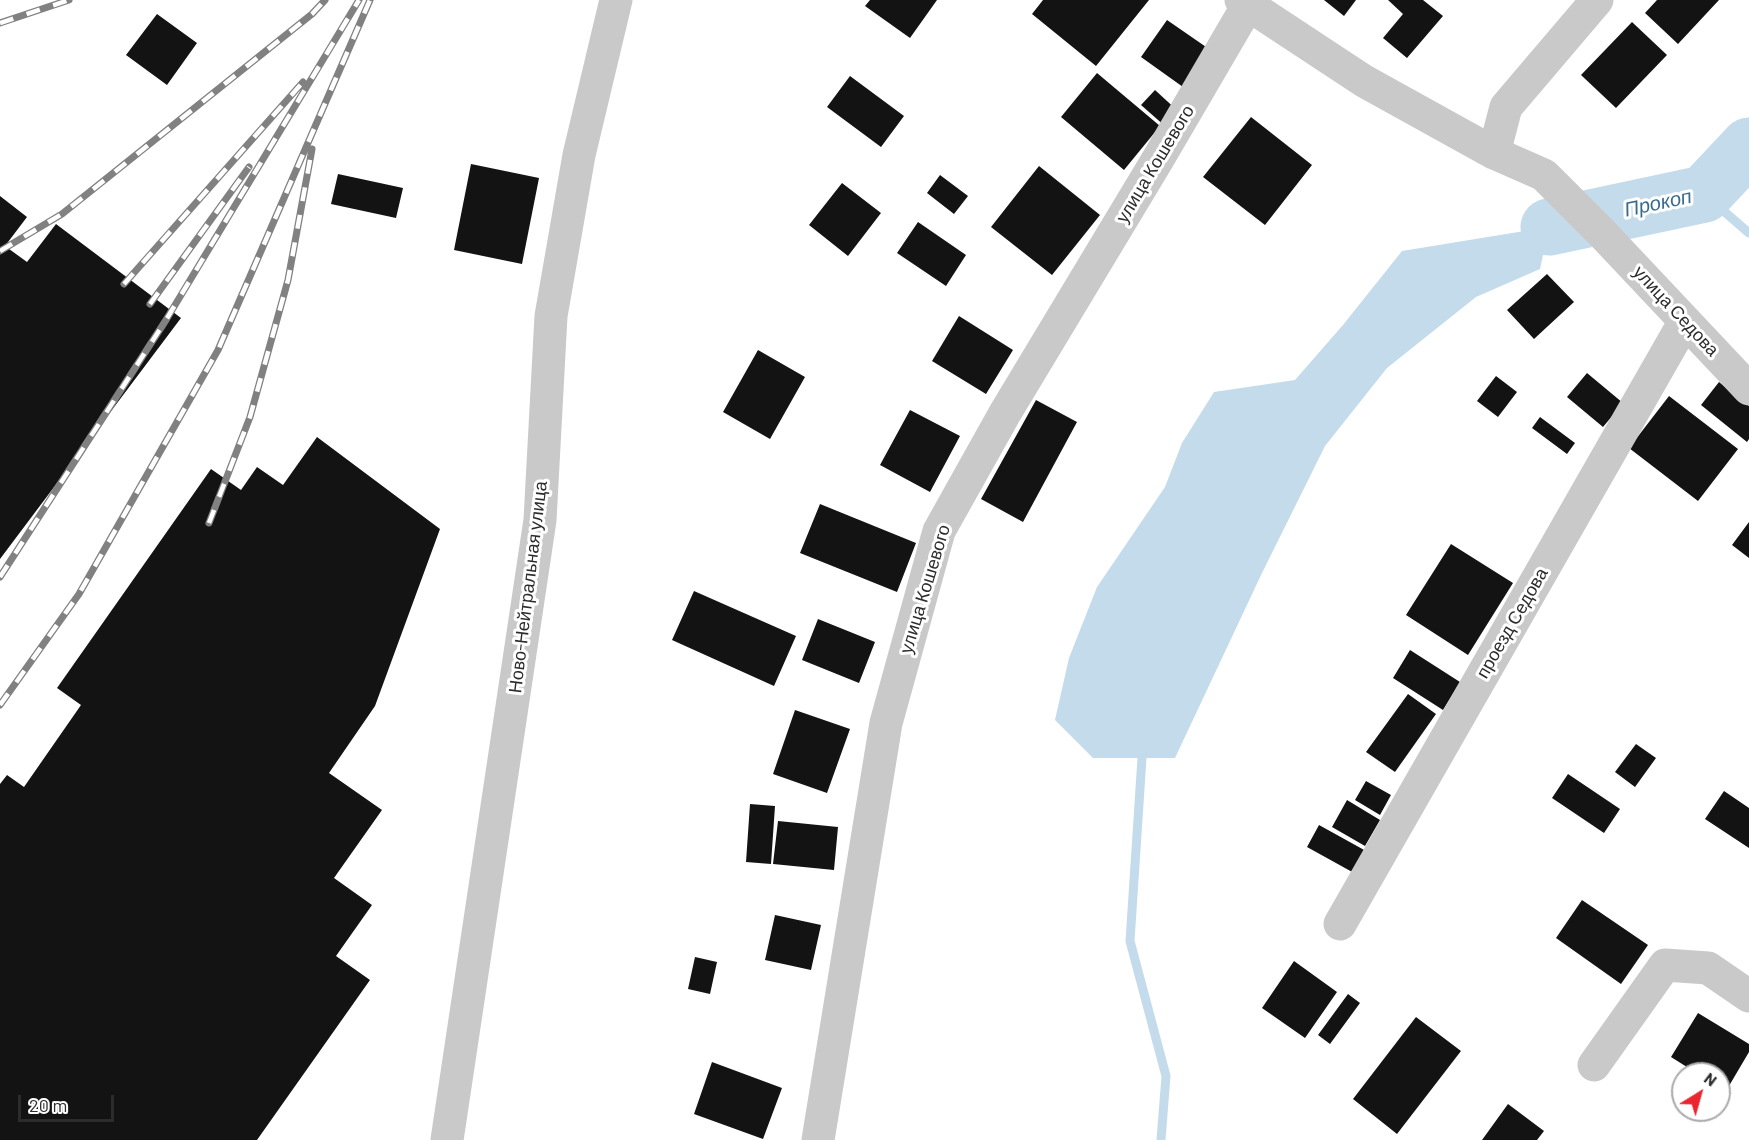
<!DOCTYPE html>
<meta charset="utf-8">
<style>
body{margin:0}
#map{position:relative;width:1749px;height:1140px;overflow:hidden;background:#fff;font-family:Barlow,sans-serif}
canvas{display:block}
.north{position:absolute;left:1671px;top:1062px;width:60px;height:60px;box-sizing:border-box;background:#fff;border:2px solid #ababab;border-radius:50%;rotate:37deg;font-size:16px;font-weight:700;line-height:24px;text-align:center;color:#2c2c2c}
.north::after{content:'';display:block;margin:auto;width:21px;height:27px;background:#ea2630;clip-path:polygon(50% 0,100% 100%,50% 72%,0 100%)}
.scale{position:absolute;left:18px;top:1095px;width:96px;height:27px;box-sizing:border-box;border:3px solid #2c2c2c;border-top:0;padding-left:8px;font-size:18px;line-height:21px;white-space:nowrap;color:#2c2c2c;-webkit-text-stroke:4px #fff;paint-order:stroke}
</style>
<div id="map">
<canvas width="1749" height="1140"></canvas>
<div class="north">N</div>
<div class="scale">20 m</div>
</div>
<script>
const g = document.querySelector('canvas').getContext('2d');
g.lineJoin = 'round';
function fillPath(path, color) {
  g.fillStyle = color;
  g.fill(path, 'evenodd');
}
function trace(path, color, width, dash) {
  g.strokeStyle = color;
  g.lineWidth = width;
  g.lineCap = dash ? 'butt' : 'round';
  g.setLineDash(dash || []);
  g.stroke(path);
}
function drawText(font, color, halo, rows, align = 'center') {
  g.font = font + ' Barlow,sans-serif';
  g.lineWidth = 6;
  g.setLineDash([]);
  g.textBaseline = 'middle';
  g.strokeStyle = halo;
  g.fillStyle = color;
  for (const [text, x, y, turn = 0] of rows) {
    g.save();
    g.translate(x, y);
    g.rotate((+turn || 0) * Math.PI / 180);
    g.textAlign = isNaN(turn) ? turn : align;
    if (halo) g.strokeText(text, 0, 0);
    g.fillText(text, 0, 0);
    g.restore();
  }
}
const water = new Path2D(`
 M1549 227 1540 269 1476 297 1387 368 1325 446 1262 573 1175 758H1093L1055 720 1069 658 1097 587 1165 487 1182 443 1214 392 1295 380 1343 325 1402 251Z`);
const stream = new Path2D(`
 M1704 194 1749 233
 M1142 758 1130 941 1166 1076 1161 1140`);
const river = new Path2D(`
 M1549 227 1704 194 1749 146`);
const building = new Path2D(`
 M870 0H937L910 38 865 6Z
 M1043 0H1149L1096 66 1032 14Z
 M1324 0H1356L1344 16Z
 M1388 0H1423L1443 16 1407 58 1383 38 1403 14Z
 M1657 0H1719L1678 44 1645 13Z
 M157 14 197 43 167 85 126 55Z
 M1167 20 1209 49 1183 87 1141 57Z
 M1632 22 1667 55 1616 108 1581 75Z
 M1097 73 1160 126 1124 170 1061 117Z
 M850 76 904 116 881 147 827 107Z
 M1155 90 1179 112 1166 127 1141 105Z
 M1251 117 1312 165 1265 225 1203 177Z
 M471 164 539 178 522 264 454 250Z
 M1039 166 1100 215 1052 275 991 227Z
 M338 174 403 188 396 218 331 204Z
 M940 175 968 196 954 214 927 193Z
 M842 183 881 213 848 256 809 225Z
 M0 196 27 217 5 246 27 262 56 224 181 318 0 559Z
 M918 222 966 255 946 286 897 253Z
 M1547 274 1574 302 1534 339 1507 310Z
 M959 316 1013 350 986 394 932 361Z
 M758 350 805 377 770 439 723 412Z
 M1587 373 1623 403 1603 427 1567 397Z
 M1496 376 1517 392 1498 417 1477 401Z
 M1719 382 1749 406V439L1747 442 1701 405Z
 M1669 396 1738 449 1698 501 1629 448Z
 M1036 400 1077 422 1023 522 981 499Z
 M910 410 960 436 930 492 880 465Z
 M1540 417 1575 443 1567 454 1532 428Z
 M317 437 440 529 375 706 329 773 382 810 334 878 372 905 336 956 370 980 257 1140H0V784L7 775 24 787 81 705 57 688 211 469 241 490 257 467 283 485Z
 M820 504 916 543 897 592 800 553Z
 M1749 522V558L1732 545Z
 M1451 544 1513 583 1468 655 1406 615Z
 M694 591 796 636 774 686 672 640Z
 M818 619 875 642 859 683 802 660Z
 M1410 650 1460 682 1443 710 1393 678Z
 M1408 694 1436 714 1395 772 1366 752Z
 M795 710 850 729 827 793 773 774Z
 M1636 744 1656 758 1635 787 1615 772Z
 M1568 774 1620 809 1604 833 1552 798Z
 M1366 781 1391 795 1380 815 1355 800Z
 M1724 791 1749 808V848L1705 819Z
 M1347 800 1380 820 1365 846 1332 827Z
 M750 804 775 806 771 864 746 862Z
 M778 821 838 827 834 870 773 864Z
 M1319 825 1366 851 1354 873 1307 847Z
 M1582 900 1648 945 1621 984 1556 938Z
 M775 915 821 925 811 970 765 960Z
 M695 957 717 962 710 994 688 989Z
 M1294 961 1337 992 1305 1038 1262 1008Z
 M1348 994 1360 1003 1330 1044 1318 1035Z
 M1698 1013 1749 1044V1052L1726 1091 1719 1087V1074H1698L1671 1057Z
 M1416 1017 1461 1051 1397 1134 1353 1099Z
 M712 1062 782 1088 763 1139 694 1114Z
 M1508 1104 1544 1131 1537 1140H1482Z`);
const minor = new Path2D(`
 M1241 0 1364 81 1494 153 1544 175 1602 233 1749 389
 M1494 153 1506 107 1597 0
 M1340 924 1685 321
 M1594 1065 1665 965 1708 968 1749 996
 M447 1140 540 520 551 316 579 155 616 0
 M818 1140 886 723 939 531 1005 413 1158 159 1248 5`);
const rail = new Path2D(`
 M0 23 69 0
 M0 251 62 214 312 14 325 0
 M124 284 303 82
 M150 304 249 167
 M209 523 250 417 288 280 312 149
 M0 577 166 320 359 0
 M0 705 79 594 218 350 370 0`);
const streetNames = [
 ["улица Кошевого",1155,164,-59],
 ["улица Седова",1676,311,47],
 ["Ново-Нейтральная улица",528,587,-83],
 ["улица Кошевого",925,589,-73],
 ["проезд Седова",1512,623,-60]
];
const waterNames = [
 ["Прокоп",1658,203,-12]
];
fillPath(water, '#c3dbeb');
trace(stream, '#c3dbeb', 9);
trace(river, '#c3dbeb', 57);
fillPath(building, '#131313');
trace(minor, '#c9c9c9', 33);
trace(rail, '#818181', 7);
trace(rail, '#fff', 4.5, [14]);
drawText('18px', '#2c2c2c', '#fff', streetNames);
drawText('italic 20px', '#386b8f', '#fff', waterNames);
</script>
